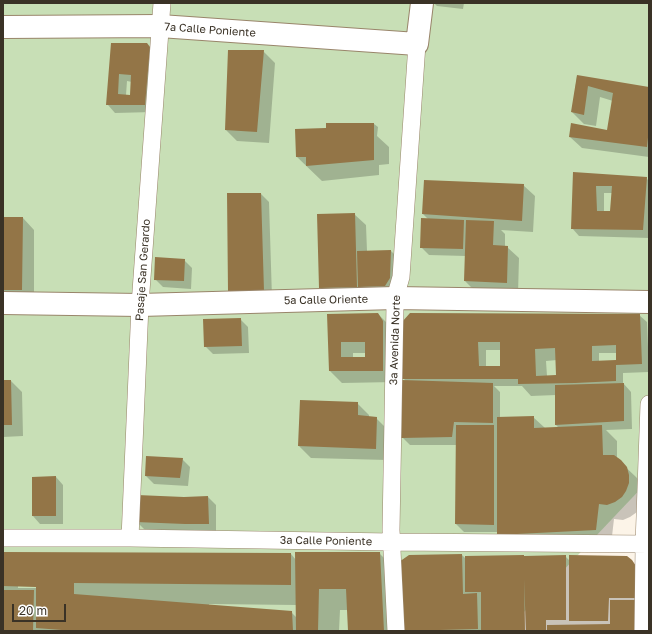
<!DOCTYPE html>
<style>
body{margin:0}
#map{position:relative;width:652px;height:634px;overflow:hidden;background:#fcf4e8;font-family:"Golos Text",sans-serif}
canvas{display:block}
.frame{position:absolute;inset:0;border:4px solid #3a3226;pointer-events:none}
.scale{position:absolute;left:12px;top:604px;width:54px;height:18px;box-sizing:border-box;border:2px solid #3a3226;border-top:0;padding-left:5px;font-size:12px;line-height:14px;white-space:nowrap;color:#3a3226;-webkit-text-stroke:3px #fff;paint-order:stroke}
</style>
<div id="map">
<canvas width="652" height="634"></canvas>
<div class="frame"></div>
<div class="scale">20 m</div>
</div>
<script>
const g = document.querySelector('canvas').getContext('2d');
g.lineJoin = 'round';
function fillPath(path, color) {
  g.fillStyle = color;
  g.fill(path, 'evenodd');
}
function trace(path, color, width, dash) {
  g.strokeStyle = color;
  g.lineWidth = width;
  g.lineCap = dash ? 'butt' : 'round';
  g.setLineDash(dash || []);
  g.stroke(path);
}
function drawText(font, color, halo, rows, align = 'center') {
  g.font = font + ' "Golos Text",sans-serif';
  g.lineWidth = 4;
  g.setLineDash([]);
  g.textBaseline = 'middle';
  g.strokeStyle = halo;
  g.fillStyle = color;
  for (const [text, x, y, turn = 0] of rows) {
    g.save();
    g.translate(x, y);
    g.rotate((+turn || 0) * Math.PI / 180);
    g.textAlign = isNaN(turn) ? turn : align;
    if (halo) g.strokeText(text, 0, 0);
    g.fillText(text, 0, 0);
    g.restore();
  }
}
const green = new Path2D(`
 M3 3H649V480L506 631H3Z`);
const shadow = new Path2D(`
 M434 3H464L463 9 437 6Z
 M112 44H146L154 52 153 112 115 113 108 105ZM127 81 132 82 131 96 126 95Z
 M263 51 275 63 269 143 237 141 226 130Z
 M577 76 649 88V157L582 148 570 137 608 131 613 101 600 97 596 126 584 124 572 112Z
 M327 124H374L378 127 377 136 389 147V164L379 165V175L322 181 297 157 327 129Z
 M574 173 646 178 649 181V238L579 236 572 228ZM604 193H612L611 212H604Z
 M523 185 535 196 533 232 501 230 505 234V246L507 247 519 258 518 294 477 293 465 281 466 256 429 255 421 247 429 220 423 214Z
 M261 194 269 202 272 298H237L229 290Z
 M354 214 366 225 367 251H391L399 259 398 286 331 299 320 287Z
 M3 218H23L34 230V301H3Z
 M184 260 192 268 191 289 163 287 155 279Z
 M378 314 390 326 395 382 342 383 330 371 328 315ZM353 353H366V358H353Z
 M639 315 647 322 649 372 623 373V383L631 392 632 429 606 430 617 441V459L636 477 641 483V506L637 512 630 517 623 520 614 519 611 545 513 550 498 532H464L456 524 457 445H410L402 437 406 381 403 378V323ZM486 350H501V367H486ZM599 353H617V361H599ZM557 360V376H547L546 361ZM494 386H522L531 396 556 395V425L559 428H545L533 417 500 418V392Z
 M240 319 248 327 249 353 213 354 205 346Z
 M3 381H11L22 392 23 436 3 437Z
 M357 403 369 415V417L376 418 388 430 387 460 311 458 299 446Z
 M182 459 190 467 188 486 154 484 146 476Z
 M56 477 63 485V524H40L33 516Z
 M171 497H208L216 505V531L145 530 137 522Z
 M3 553 291 554 296 560 379 553 400 574 462 555 466 559 565 556 570 561 622 556 649 631H349L348 610H340L339 631H3ZM18 586H41V588H18ZM209 604 296 605 297 618 291 612 209 606Z`);
const building = new Path2D(`
 M111 43H147L150 47 145 105H106ZM119 74 131 75 130 95 118 94Z
 M228 50H264L257 132 225 130Z
 M577 75 649 87V128L647 147 569 137 571 123 607 130 613 93 588 86 584 115 571 112Z
 M326 123H374V160L306 166V157H296L295 129 326 128Z
 M573 172 647 177 643 230 571 229ZM596 186H612L610 211H597Z
 M424 180 524 184 522 221 422 214Z
 M227 193H261L264 291H228Z
 M355 213 357 287 319 288 317 214Z
 M3 217H23L22 290H3Z
 M421 218 464 220 463 249 420 248Z
 M466 220 494 221 493 245 508 246 507 283 464 281Z
 M391 250 390 278 385 286 358 287 357 251Z
 M155 257 185 259 184 281 154 280Z
 M378 313 383 321V371H329L327 314ZM341 342H365V357H341Z
 M410 313 640 314 642 364 616 365V381L575 383 518 384V379H402V322ZM478 342H500V366H479ZM616 345V360L592 361V346ZM555 348 556 375 536 376 535 349Z
 M241 318 242 346 204 347 203 319Z
 M3 380H11L12 425H3Z
 M402 380 493 383V423L454 422 452 437 401 438Z
 M624 383V421L555 425V385Z
 M300 400 358 402V415L377 417 376 449 298 446Z
 M534 416V428L602 425 603 455H614L621 460 627 467 629 475V483L626 491 622 497 615 502 607 505 599 504 596 530 497 535V417Z
 M456 425H494V525L455 524Z
 M146 456 183 458 180 478 145 476Z
 M56 476V516H32V477Z
 M137 495 184 497 208 496 209 524H185L136 522Z
 M3 552 291 553V585L74 583V594L292 611 293 631H75L36 628V587L3 586Z
 M295 552H380L384 631H348L346 589H319L318 631H296Z
 M462 554 463 594 477 593 478 629 401 631 399 562 409 555Z
 M524 555V556L566 555V620H546V631H526L524 579 525 631H481V592H465V556Z
 M569 555 627 556 632 560 636 566 638 598H609L608 621H569Z
 M3 590H34L33 631H3Z
 M610 600H638L637 631H547V625L610 624Z`);
const minor = new Path2D(`
 M3 538H130L392 542 649 544
 M130 538 140 305 162 3
 M396 631 391 530 395 305V298L401 277 417 44
 M643 631 644 544 649 404`);
const secondary = new Path2D(`
 M3 27 160 26 417 44 422 3
 M3 303 140 305 395 298 649 302`);
const streetNames = [
 ["7a Calle Poniente",210,30,4],
 ["Pasaje San Gerardo",143,270,-86],
 ["5a Calle Oriente",326,300,-1],
 ["3a Avenida Norte",395,340,-88],
 ["3a Calle Poniente",326,541,1]
];
fillPath(green, '#c8dfb6');
fillPath(shadow, '#0003');
fillPath(building, '#937547');
trace(minor, '#99856a', 18);
trace(secondary, '#99856a', 24);
trace(minor, '#fff', 17);
trace(secondary, '#fff', 22);
drawText('11px', '#3a3226', '#fff', streetNames);
</script>
